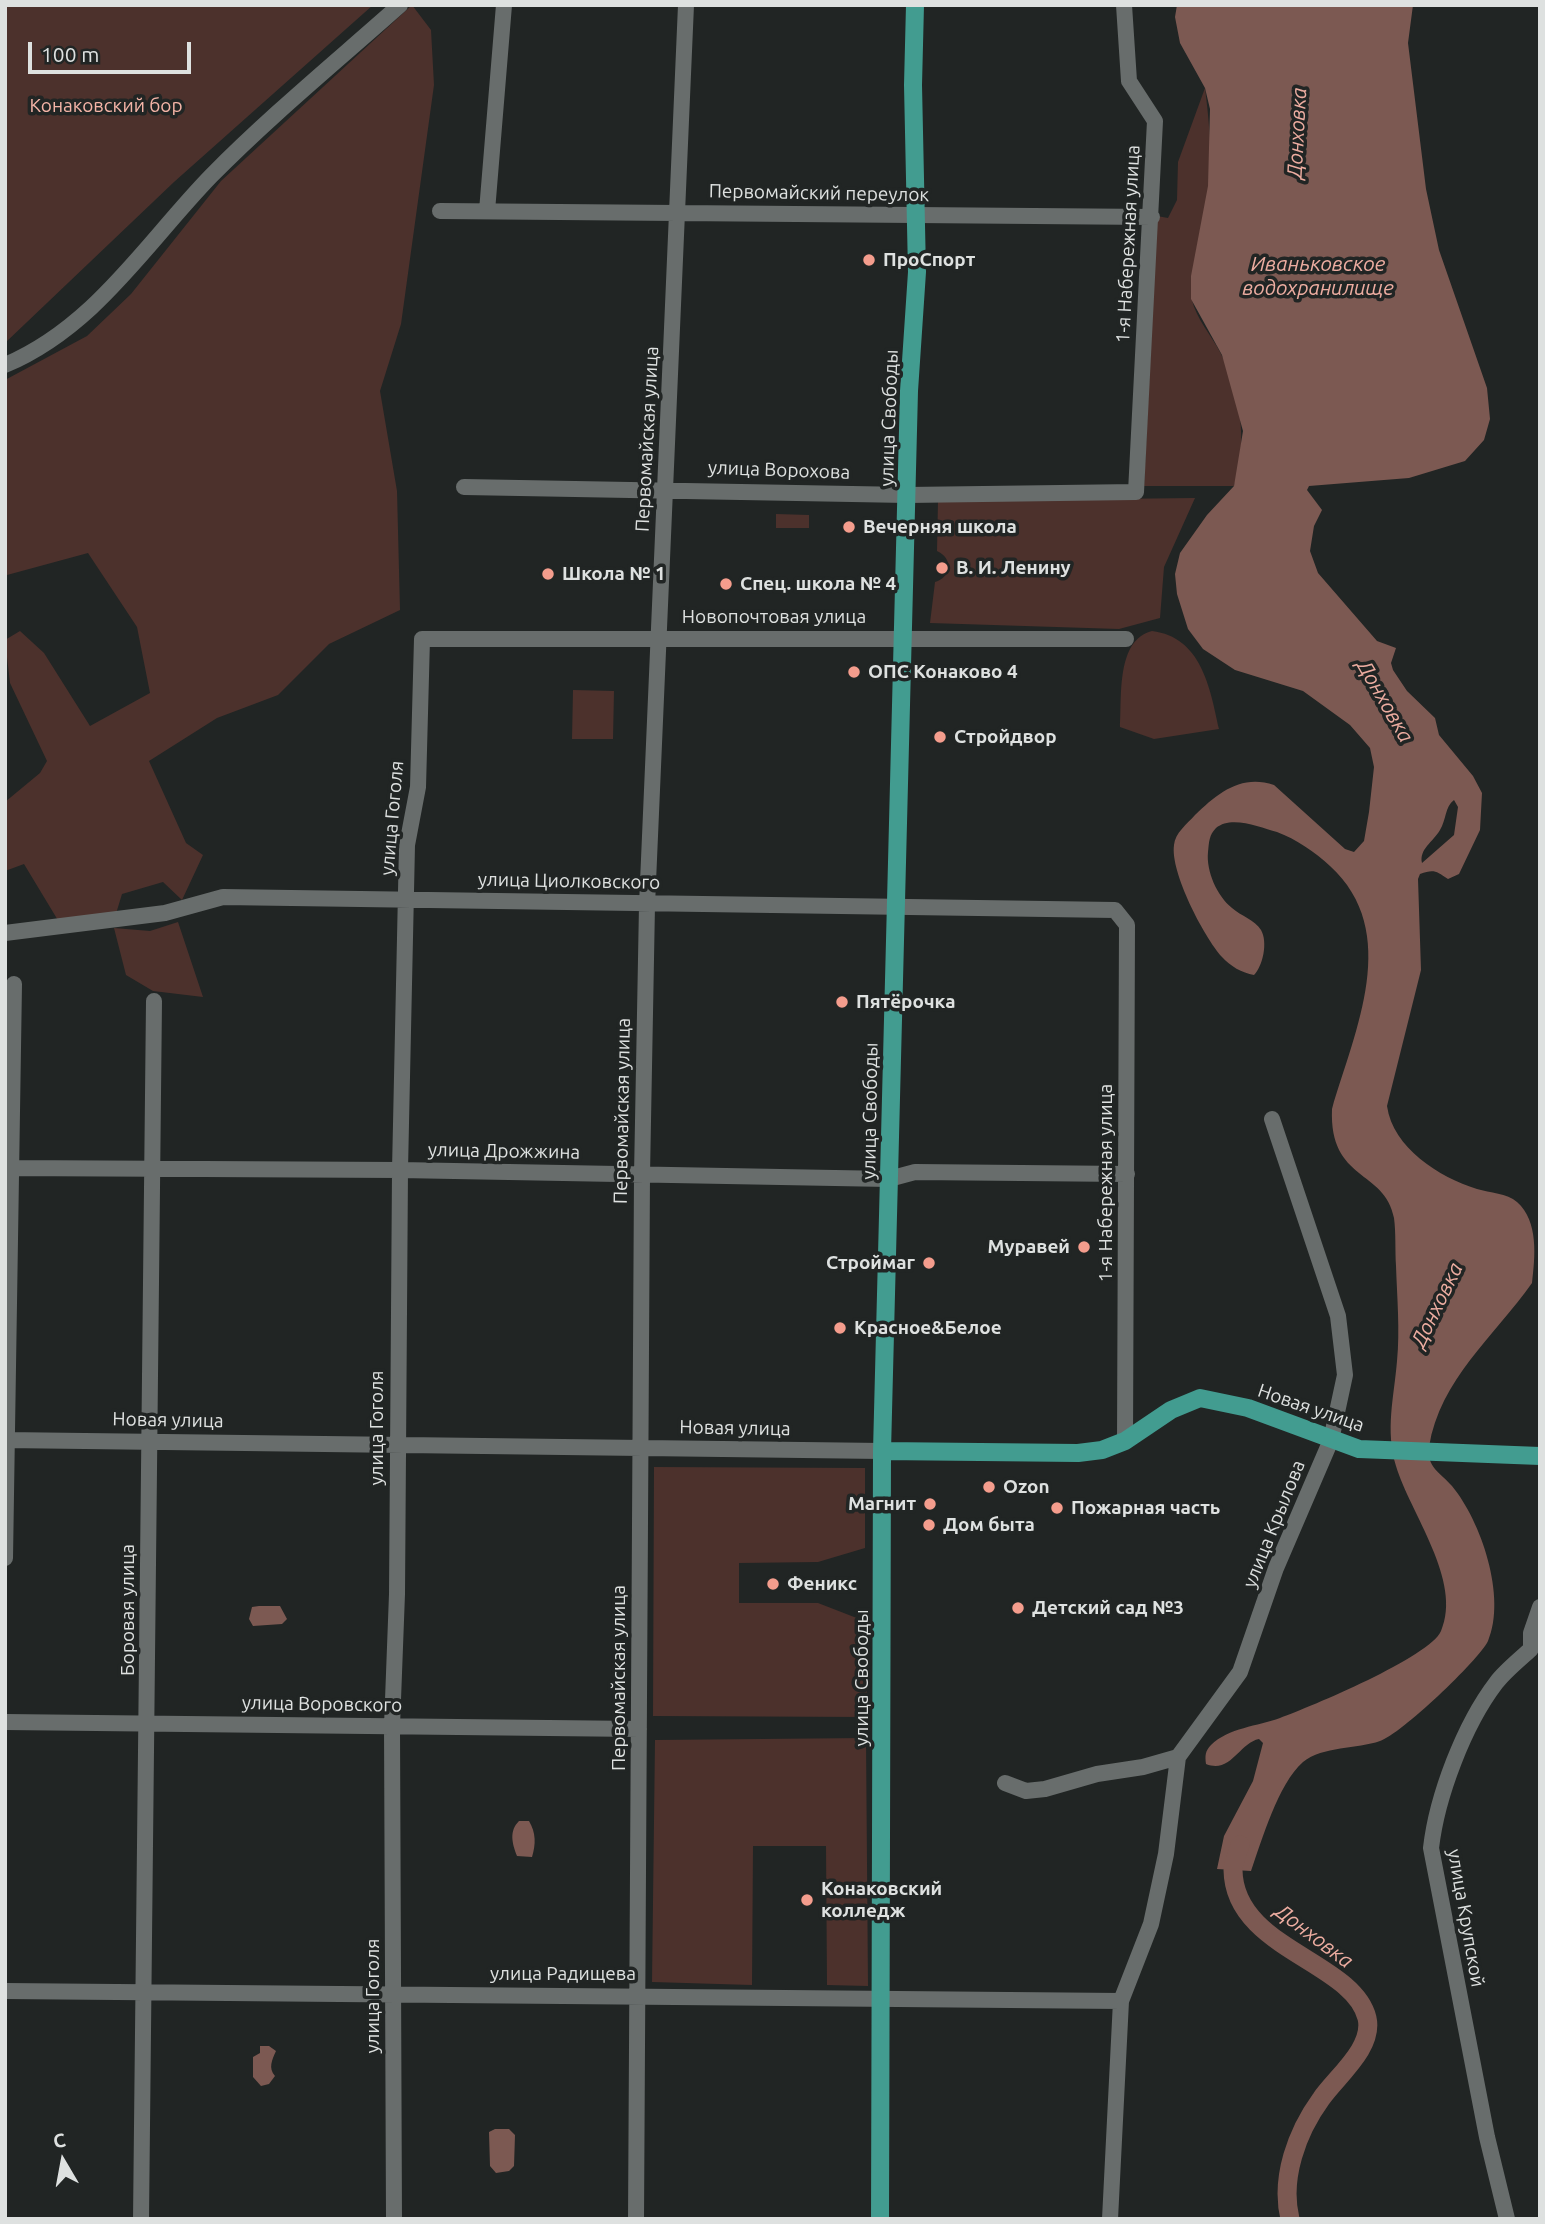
<!DOCTYPE html>
<meta charset="utf-8">
<style>
body{margin:0}
#map{position:relative;width:1545px;height:2224px;overflow:hidden;background:#212524;font-family:Ubuntu,sans-serif}
canvas{display:block}
.frame{position:absolute;inset:0;border:7px solid #dee1e0;pointer-events:none}
.north{position:absolute;left:28px;top:2126px;width:70px;height:70px;-webkit-text-stroke:5px #212524;paint-order:stroke;rotate:350deg;font-size:19px;font-weight:700;line-height:28px;text-align:center;color:#dee1e0}
.north::after{content:'';display:block;margin:auto;width:24px;height:32px;background:#dee1e0;clip-path:polygon(50% 0,100% 100%,50% 72%,0 100%)}
.scale{position:absolute;left:28px;top:42px;width:163px;height:32px;box-sizing:border-box;border:4px solid #dee1e0;border-top:0;padding-left:9px;font-size:21px;line-height:24px;white-space:nowrap;color:#dee1e0;-webkit-text-stroke:5px #212524;paint-order:stroke}
</style>
<div id="map">
<canvas width="1545" height="2224"></canvas>
<div class="frame"></div>
<div class="north">С</div>
<div class="scale">100 m</div>
</div>
<script>
const g = document.querySelector('canvas').getContext('2d');
g.lineJoin = 'round';
function fillPath(path, color) {
  g.fillStyle = color;
  g.fill(path, 'evenodd');
}
function trace(path, color, width, dash) {
  g.strokeStyle = color;
  g.lineWidth = width;
  g.lineCap = dash ? 'butt' : 'round';
  g.setLineDash(dash || []);
  g.stroke(path);
}
function drawText(font, color, halo, rows, align = 'center') {
  g.font = font + ' Ubuntu,sans-serif';
  g.lineWidth = 7;
  g.setLineDash([]);
  g.textBaseline = 'middle';
  g.strokeStyle = halo;
  g.fillStyle = color;
  for (const [text, x, y, turn = 0] of rows) {
    g.save();
    g.translate(x, y);
    g.rotate((+turn || 0) * Math.PI / 180);
    g.textAlign = isNaN(turn) ? turn : align;
    if (halo) g.strokeText(text, 0, 0);
    g.fillText(text, 0, 0);
    g.restore();
  }
}
const green = new Path2D(`
 M5 5H373L174 182 5 343Z
 M412 5 431 30 434 85 401 324 380 391 397 491 400 610 329 644 278 695 217 718 149 761 186 843 203 855 182 900 163 882 122 894 115 917 59 922 24 864 5 871V802L40 773 47 761 10 683 5 640 20 631 44 653 90 726 150 693 137 627 88 553 7 575 5 380 87 336 131 294 221 181Z
 M1205 88C1209 120 1212 151 1209 184 1206 208 1188 281 1192 300 1196 318 1211 335 1220 352 1241 391 1248 444 1234 486H1144L1157 216 1168 218 1177 200 1178 162Z
 M1195 498 1164 567 1160 618 1119 629 930 623 935 582C952 577 953 558 937 551L938 501Z
 M776 514 809 515V528H776Z
 M1152 631C1201 637 1210 687 1219 729L1154 739 1120 727C1122 697 1116 640 1152 631Z
 M573 690 614 691 613 739H572Z
 M178 922 203 997 153 991 126 975 114 928 150 931Z
 M654 1467 865 1468V1548L818 1562 739 1563V1603H818L867 1622V1717L653 1716Z
 M866 1738 868 1986 827 1985 826 1846H753L752 1985 652 1982 655 1740Z`);
const water = new Path2D(`
 M1177 5H1413L1408 43 1426 189 1439 250 1487 388 1490 419 1484 440 1465 461 1409 478 1309 486 1307 490 1322 510 1314 526 1310 551 1318 573 1377 641 1396 648 1391 663 1393 670 1407 691 1435 718 1439 735 1473 776 1482 793 1480 830 1459 874 1448 879C1436 871 1434 869 1420 874L1418 879 1421 970 1387 1106C1393 1148 1439 1177 1477 1189 1490 1193 1507 1193 1517 1202 1539 1221 1535 1258 1532 1283 1494 1337 1440 1379 1429 1447 1426 1467 1441 1473 1452 1486 1481 1521 1507 1597 1488 1641 1479 1660 1400 1735 1380 1741 1357 1749 1323 1746 1303 1762 1278 1784 1262 1840 1251 1871L1217 1869 1224 1836 1253 1781 1263 1743 1259 1739C1239 1743 1231 1774 1206 1764 1205 1756 1205 1751 1211 1745 1228 1728 1258 1726 1280 1718 1310 1707 1430 1657 1441 1631 1463 1581 1410 1513 1396 1466 1385 1429 1394 1398 1397 1361 1400 1330 1397 1297 1396 1266 1395 1250 1396 1233 1394 1218 1385 1169 1329 1182 1332 1109 1355 1030 1402 932 1330 866 1315 852 1296 839 1277 832 1260 827 1231 815 1216 828 1209 835 1209 842 1208 852 1206 871 1217 896 1232 908 1241 916 1255 920 1261 930 1268 942 1263 966 1254 975 1242 973 1230 966 1222 957 1204 937 1170 872 1174 845 1175 833 1187 824 1195 815 1218 793 1241 774 1274 785L1345 849 1354 852 1364 841 1369 812 1374 767 1370 748 1350 725 1303 691 1235 670 1203 649 1188 629 1177 594 1175 574 1180 553 1207 515 1234 486 1243 431 1222 355 1191 299V276L1208 186 1210 109 1205 88 1180 43 1175 17ZM1454 800 1458 807 1454 835 1422 863C1419 849 1433 842 1440 830 1446 821 1445 806 1454 800Z
 M259 1606H280L287 1619 282 1624 253 1626 249 1619 252 1607Z
 M519 1821H529C536 1833 536 1844 532 1857L517 1856C512 1843 509 1831 519 1821Z
 M260 2046H269L276 2051C272 2060 268 2068 275 2076L269 2084 261 2086 253 2077V2057L260 2053Z
 M495 2129H509L515 2135 514 2166 509 2171 496 2173 490 2166 489 2132Z`);
const river = new Path2D(`
 M1240 1845C1238 1852 1233 1863 1233 1870 1234 1949 1353 1961 1367 2018 1374 2048 1336 2077 1321 2099 1297 2132 1280 2178 1290 2219`);
const minor = new Path2D(`
 M440 211 1152 217
 M487 211 504 5
 M5 365C95 327 146 243 211 176 270 116 337 61 400 5
 M464 487 907 495 1136 492 1155 121 1129 81 1124 5
 M5 933 165 913 223 897 1115 910 1127 925 1125 1441
 M5 1168 400 1170 889 1179 915 1172 1127 1174
 M5 1440 882 1451
 M5 1558 14 984
 M5 1722 639 1729
 M1005 1783 1026 1791 1045 1789 1097 1774 1143 1767 1178 1757 1240 1672 1276 1568 1331 1440 1345 1375 1338 1316 1272 1119
 M5 1991 1121 2001
 M141 2219 154 1001
 M394 2219 392 1726 397 1594 400 1170 407 845 418 787 422 639H1126
 M636 2219 642 1175 647 905 686 5
 M1110 2219 1121 2001 1151 1924 1166 1854 1178 1757
 M1507 2219 1487 2137 1431 1848C1437 1796 1464 1725 1496 1683 1505 1671 1519 1660 1531 1649V1633L1540 1607`);
const major = new Path2D(`
 M882 1451 1078 1453 1102 1450 1125 1441 1171 1410 1200 1398 1248 1408 1359 1449 1540 1456
 M880 2219 882 1451 909 391 917 272 913 85 915 5`);
const markers = [
 [869,260,7,"#f49d8d"],
 [849,527,7,"#f49d8d"],
 [942,568,7,"#f49d8d"],
 [548,574,7,"#f49d8d"],
 [726,584,7,"#f49d8d"],
 [854,672,7,"#f49d8d"],
 [940,737,7,"#f49d8d"],
 [842,1002,7,"#f49d8d"],
 [1084,1247,7,"#f49d8d"],
 [929,1263,7,"#f49d8d"],
 [840,1328,7,"#f49d8d"],
 [989,1487,7,"#f49d8d"],
 [930,1504,7,"#f49d8d"],
 [1057,1508,7,"#f49d8d"],
 [929,1525,7,"#f49d8d"],
 [773,1584,7,"#f49d8d"],
 [1018,1608,7,"#f49d8d"],
 [807,1900,7,"#f49d8d"]
];
const parkNames = [
 ["Конаковский бор",106,106]
];
const streetNames = [
 ["Первомайский переулок",819,193,1],
 ["1-я Набережная улица",1128,244,-87],
 ["улица Свободы",889,418,-88],
 ["Первомайская улица",647,439,-87],
 ["улица Ворохова",779,470,2],
 ["Новопочтовая улица",774,617],
 ["улица Гоголя",392,818,-85],
 ["улица Циолковского",569,881,1],
 ["Первомайская улица",622,1111,-89],
 ["улица Свободы",870,1111,-89],
 ["улица Дрожжина",504,1151,1],
 ["1-я Набережная улица",1106,1183,-90],
 ["Новая улица",1311,1408,19],
 ["Новая улица",168,1420,1],
 ["улица Гоголя",377,1428,-90],
 ["Новая улица",735,1428,1],
 ["улица Крылова",1274,1524,-68],
 ["Боровая улица",128,1610,-90],
 ["Первомайская улица",619,1678,-90],
 ["улица Свободы",862,1678,-90],
 ["улица Воровского",322,1704,1],
 ["улица Крупской",1466,1918,80],
 ["улица Радищева",563,1974],
 ["улица Гоголя",373,1996,-90]
];
const poiNames = [
 ["ПроСпорт",883,260],
 ["Вечерняя школа",863,527],
 ["В. И. Ленину",956,568],
 ["Школа № 1",562,574],
 ["Спец. школа № 4",740,584],
 ["ОПС Конаково 4",868,672],
 ["Стройдвор",954,737],
 ["Пятёрочка",856,1002],
 ["Муравей",1070,1247,"right"],
 ["Строймаг",915,1263,"right"],
 ["Красное&Белое",854,1328],
 ["Ozon",1003,1487],
 ["Магнит",916,1504,"right"],
 ["Пожарная часть",1071,1508],
 ["Дом быта",943,1525],
 ["Феникс",787,1584],
 ["Детский сад №3",1032,1608],
 ["Конаковский",821,1889],
 ["колледж",821,1911]
];
const waterNames = [
 ["Донховка",1297,133,-87],
 ["Иваньковское",1318,264],
 ["водохранилище",1318,288],
 ["Донховка",1385,701,60],
 ["Донховка",1437,1305,-64],
 ["Донховка",1314,1936,37]
];
fillPath(green, '#4c312c');
fillPath(water, '#7c5952');
trace(river, '#7c5952', 19);
trace(minor, '#686d6c', 16);
trace(major, '#429c90', 18);
for (const [x, y, r, color] of markers) {
  const dot = new Path2D();
  dot.arc(x, y, r, 0, 2 * Math.PI);
  g.fillStyle = color;
  g.fill(dot);
  trace(dot, '#212524', 2.5);
}
drawText('19px', '#f4b4a7', '#212524', parkNames);
drawText('19px', '#dee1e0', '#212524', streetNames);
drawText('bold 19px', '#dee1e0', '#212524', poiNames, 'left');
drawText('italic 21px', '#edada1', '#212524', waterNames);
</script>
